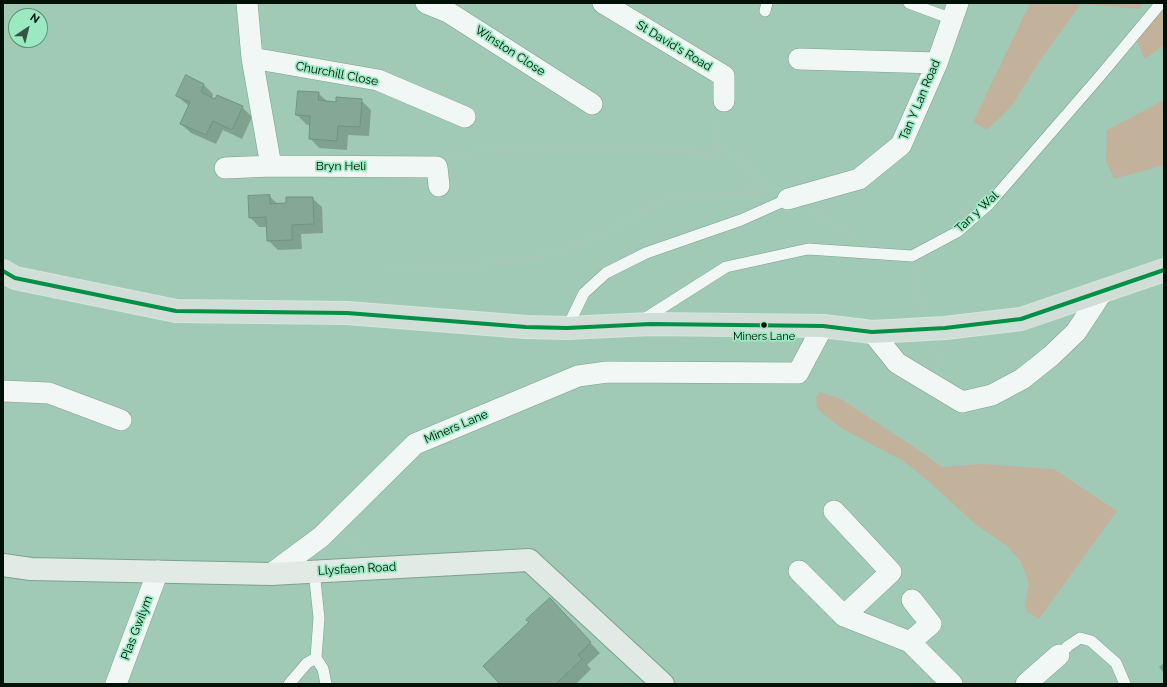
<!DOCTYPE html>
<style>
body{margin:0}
#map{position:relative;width:1167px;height:687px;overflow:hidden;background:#a0cab5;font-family:Raleway,sans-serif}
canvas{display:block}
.frame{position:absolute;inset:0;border:4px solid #001107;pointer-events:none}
.north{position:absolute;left:8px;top:8px;width:40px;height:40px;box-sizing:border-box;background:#9be9c1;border:1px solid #5d9377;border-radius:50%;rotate:35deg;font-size:11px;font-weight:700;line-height:16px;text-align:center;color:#001107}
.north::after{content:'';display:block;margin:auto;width:14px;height:18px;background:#385244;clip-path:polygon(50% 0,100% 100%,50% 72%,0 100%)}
</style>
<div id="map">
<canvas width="1167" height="687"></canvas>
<div class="frame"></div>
<div class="north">N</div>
</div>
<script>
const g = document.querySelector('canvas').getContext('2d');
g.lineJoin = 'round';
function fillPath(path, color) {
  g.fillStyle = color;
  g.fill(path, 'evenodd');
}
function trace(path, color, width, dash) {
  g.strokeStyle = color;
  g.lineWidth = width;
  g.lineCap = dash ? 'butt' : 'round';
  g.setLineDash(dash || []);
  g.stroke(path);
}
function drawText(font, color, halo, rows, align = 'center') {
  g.font = font + ' Raleway,sans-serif';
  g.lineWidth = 3.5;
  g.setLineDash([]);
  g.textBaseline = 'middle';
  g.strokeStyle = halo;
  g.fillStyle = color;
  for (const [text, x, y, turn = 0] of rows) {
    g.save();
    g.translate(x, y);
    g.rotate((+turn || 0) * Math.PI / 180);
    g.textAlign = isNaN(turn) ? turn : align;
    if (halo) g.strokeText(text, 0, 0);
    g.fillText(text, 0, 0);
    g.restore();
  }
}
const green = new Path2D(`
 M1030 3H1144L1139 9 1081 4 1043 56 1011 107 987 130 973 122Z
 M1164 8V45L1145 59 1137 41Z
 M1164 100V165L1114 179 1106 161 1107 130Z
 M820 392 841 399 920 451 942 467 982 464 1054 469 1117 511 1039 619 1027 612 1025 605 1029 584 1021 562 1007 546 975 524 927 480 903 461 841 428 817 409 816 398Z`);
const shadow = new Path2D(`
 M204 85 213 94 212 98 242 107 252 117 242 139 223 130 216 144 191 133 181 124 189 106 177 96Z
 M318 93 328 102 336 103 361 100 371 110 369 136 348 135 347 150 319 148 310 138 311 125H307L297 115Z
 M269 196 278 204H287L312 198 322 207 323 233 301 234 302 249 278 250 268 240V227H259L250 217Z
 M559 609 600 653 587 665 591 669 576 684H502L531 622Z
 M1164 663V673L1159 667Z`);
const building = new Path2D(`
 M186 75 204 84 201 92 215 99 217 95 243 106 232 130 213 121 206 135 180 124 190 102 176 96Z
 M298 91 319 92 318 100 336 102V97L362 99 360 127 338 126 337 141 309 139 310 116 296 115Z
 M270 195V204L286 203V197H313L314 224 292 225V240L267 241 266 217 249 218 248 196Z
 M550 598 591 642 578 655 582 659 556 684H500L483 666 529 622 526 620Z`);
const path = new Path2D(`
 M719 120 717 144 772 187
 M453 156 474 151 561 146 648 147 712 154 717 144
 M813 213 854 236
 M387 266 435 270 543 256 596 237 672 196 764 192
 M914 271 922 309
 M935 349 940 365
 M349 537 362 546 363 549`);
const lane = new Path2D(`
 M909 3 952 19
 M765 11 767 3
 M641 321 726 267 808 249 912 256 957 232 989 204 1100 76 1161 3
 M567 328 584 293 606 273 646 253 741 220 788 199
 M314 571 319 618 316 658 323 669 326 684
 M1059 655 1068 646 1080 638 1091 641 1116 663 1125 684
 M289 684 307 663 316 658`);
const street = new Path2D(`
 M247 3 252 58 271 166
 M426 3 448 12 592 104
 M603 3 724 76V101
 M252 58 378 80 465 117
 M799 59 937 63
 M225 168 271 166 437 167 439 186
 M788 199 859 179 901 145 937 63 958 3
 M872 332 897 363 962 402 992 395 1022 379 1051 356 1076 332 1103 291
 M3 391 49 393 121 420
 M834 511 891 572 844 616
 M799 571 844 616 910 642 952 684
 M271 574 321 537 415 444 578 376 607 372 798 373 823 326
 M910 642 931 624 912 600
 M116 684 158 571
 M1026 684 1059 655`);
const secondary = new Path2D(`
 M3 565 31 569 271 574 529 560 663 684`);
const primary = new Path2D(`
 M3 271 15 278 176 311 347 313 526 327 567 328 651 324 823 326 872 332 945 328 1021 319 1164 270`);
const bus1 = new Path2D(`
 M3 271 15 278 176 311 347 313 526 327 567 328 651 324 823 326 872 332 945 328 1021 319 1164 270`);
const markers = [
 [764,325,3.5,"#001107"]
];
const busNames = [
 ["Miners Lane",764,337]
];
const streetNames = [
 ["St David's Road",674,46,31],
 ["Winston Close",510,51,33],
 ["Churchill Close",337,74,11],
 ["Tan Y Lan Road",920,100,-67],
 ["Bryn Heli",341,166],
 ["Tan y Wal",977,212,-43],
 ["Miners Lane",456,427,-23],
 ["Llysfaen Road",357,569,-3],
 ["Plas Gwilym",137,628,-69]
];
fillPath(green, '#c3b29b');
fillPath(shadow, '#0003');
fillPath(building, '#85a796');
trace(building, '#709282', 1);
trace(lane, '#7ea090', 12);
trace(street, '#7ea090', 22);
trace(secondary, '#7ea090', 24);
trace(primary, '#d4e7de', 24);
trace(path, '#b7c2bd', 2.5, [1, 3]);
trace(lane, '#f1f7f4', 11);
trace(street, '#f1f7f4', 21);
trace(secondary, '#e1eae5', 22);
trace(primary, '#d0ded7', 22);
trace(bus1, '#009046', 4);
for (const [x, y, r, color] of markers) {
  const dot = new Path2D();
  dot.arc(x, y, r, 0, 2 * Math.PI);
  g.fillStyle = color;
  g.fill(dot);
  trace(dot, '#9be9c1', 1.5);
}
drawText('11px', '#001107', '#9be9c1', busNames);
drawText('12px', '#001107', '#9be9c1', streetNames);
</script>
